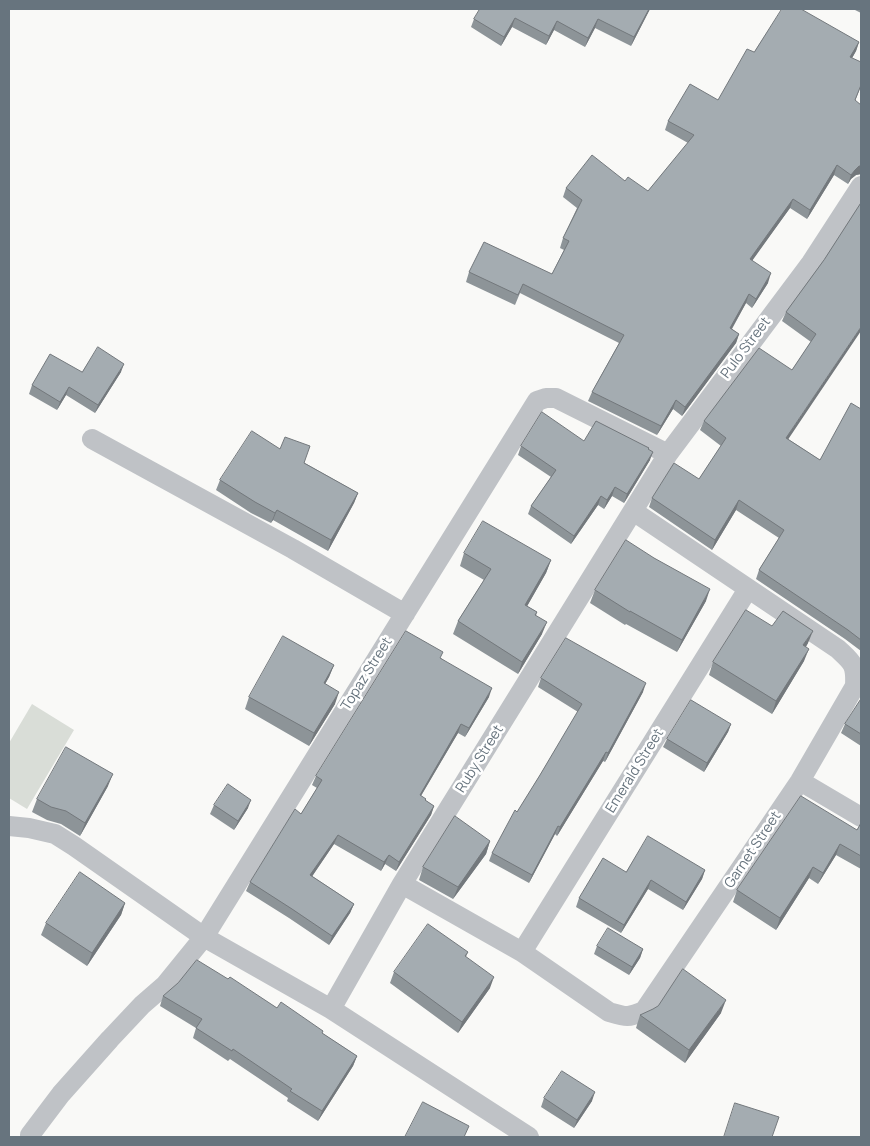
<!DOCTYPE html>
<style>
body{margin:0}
#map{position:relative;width:870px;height:1146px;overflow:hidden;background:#f9f9f7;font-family:Manrope,sans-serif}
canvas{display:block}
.frame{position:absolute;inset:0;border:10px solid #67747e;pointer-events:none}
</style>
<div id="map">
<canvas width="870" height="1146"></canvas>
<div class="frame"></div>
</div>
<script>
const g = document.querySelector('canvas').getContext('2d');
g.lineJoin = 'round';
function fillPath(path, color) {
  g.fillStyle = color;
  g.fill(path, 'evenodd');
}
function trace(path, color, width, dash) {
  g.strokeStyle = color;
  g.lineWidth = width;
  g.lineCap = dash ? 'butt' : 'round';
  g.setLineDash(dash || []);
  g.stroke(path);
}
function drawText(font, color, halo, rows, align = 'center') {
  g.font = font + ' Manrope,sans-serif';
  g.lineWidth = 5;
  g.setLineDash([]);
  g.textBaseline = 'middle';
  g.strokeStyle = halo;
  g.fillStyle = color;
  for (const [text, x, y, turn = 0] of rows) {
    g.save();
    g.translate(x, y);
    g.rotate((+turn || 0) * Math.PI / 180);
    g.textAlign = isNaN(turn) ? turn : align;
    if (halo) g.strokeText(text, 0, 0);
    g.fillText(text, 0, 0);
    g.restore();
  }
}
const green = new Path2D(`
 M32 704 74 730 27 809 9 798V743Z`);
const minor = new Path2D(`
 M92 439 293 549 405 614
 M800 781 861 817
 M9 826 29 828 55 834 74 846 204 937 331 1009 529 1137
 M402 884 522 952 609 1012C626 1017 628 1018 644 1011L800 781 855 686C856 664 853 663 838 649L633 511
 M522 952 748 589
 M331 1009 402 884 668 454 811 263 861 186
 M30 1135 61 1094 110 1039 142 1005 165 985 204 937 537 401 546 398H556L668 454`);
const wall = new Path2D(`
 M480 9H650L631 46 595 28 585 47 554 30 546 45 512 27 501 46 471 27 474 19Z
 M853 9H861V13Z
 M859 42 856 51 852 58 861 86 855 101 861 105V174L856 175 851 179 848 184 834 175 807 219 790 208 752 260 768 283 752 308 746 303 732 329 739 334 736 343 682 416 673 409 657 435 588 401 592 392 619 343 520 293 515 305 466 282 469 272 552 274 564 250 560 248 563 238 577 208 563 197 566 188 625 181 648 191 688 143 665 130 668 121 718 100 754 52Z
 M861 203 788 439 820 460 861 409V651L845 639 756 579 759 570 779 538 736 510 712 550 649 507 652 498 699 479 721 446 700 430 704 421 792 370 811 342 782 321 786 312 824 260Z
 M82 372H121L95 413 66 395 57 410 29 394 32 385Z
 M584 441 648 449 650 460 624 503 612 496 604 509 598 505 571 544 528 514 531 506 551 477 518 455 521 446Z
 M280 449 358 493 354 503 328 551 273 520 271 523 251 513 216 490 220 480Z
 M464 553 551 560 546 573 527 606 537 612 536 616 542 634 518 674 453 634 458 621 484 580 460 566Z
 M654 558 706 601 677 652 626 624 625 625 590 603 595 590Z
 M772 626 808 643 806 647 804 661 772 714 709 675 713 662Z
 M441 658 489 697 465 737 458 733 421 796 425 800 434 806 431 815 396 871 385 864 381 871 334 844 312 876 354 904 350 913 329 945 289 918 246 891 250 882 301 814 317 788 312 785 316 776Z
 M334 665 329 677 325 684 335 704 309 746 245 709 249 697Z
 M541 678 643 692 605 762 603 761 557 836 555 834 529 883 489 861 492 853 540 775 578 712 538 687Z
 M861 699V746L841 733 845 724Z
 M731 724 728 732 704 772 663 747 667 739Z
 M108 786 80 836 61 824 47 820 32 812 37 799Z
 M214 805 248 808 234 830 210 814Z
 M861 823V869L836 855 818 884 809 878 776 930 733 902 737 890 857 830Z
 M490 841 486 854 453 899 419 880 423 867Z
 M705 870 702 879 683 910 648 889 621 933 576 907 579 898 626 872Z
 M125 903 121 915 87 966 41 935 46 923Z
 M597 946 643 949 640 958 629 975 594 954Z
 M468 952 466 957 490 988 458 1033 390 983 394 972Z
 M228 979 277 1008 323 1031 322 1033 357 1056 353 1066 318 1121 287 1101 288 1098 230 1059 228 1061 193 1038 196 1028 160 1006 163 996Z
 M721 1013 685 1063 636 1028 640 1015Z
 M544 1098 592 1101 574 1128 541 1107Z`);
const shadedWall = new Path2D(`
 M649 9H650L631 46 634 37Z
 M515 18 512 27 501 46 504 37Z
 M598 19 595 28 585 47 588 38Z
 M557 21 554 30 546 45 549 36Z
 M859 42 856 51 847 67 850 57Z
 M837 165 834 175 807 219 810 210Z
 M859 166H861V174L856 175 851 179 848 184 851 175 855 170Z
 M793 199 790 208 747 268 750 259Z
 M771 273 768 283 752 308 756 299Z
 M749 294 746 303 727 337 730 328Z
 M861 327V331L783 447 786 438Z
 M739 334 736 343 682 416 685 407Z
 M124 364 121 372 95 413 98 405Z
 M69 387 66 395 57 410 60 402Z
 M676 400 673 409 657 435 661 426Z
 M653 452 650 460 624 503 627 494Z
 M615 487 612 496 604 509 607 500Z
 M358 493 354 503 328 551 331 540Z
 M601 496 598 505 571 544 574 536Z
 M739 500 736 510 712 550 715 540Z
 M277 510 273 520 271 523 275 513Z
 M551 560 546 573 521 617 525 605Z
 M710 589 706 601 677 652 682 640Z
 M547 622 542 634 518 674 522 662Z
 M813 631 808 643 798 658 803 645Z
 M809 649 804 661 772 714 776 701Z
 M334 665 329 677 319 695 324 683Z
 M646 683 643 692 605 762 608 753Z
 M492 688 489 697 465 737 469 728Z
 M339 692 335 704 309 746 314 733Z
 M461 724 458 733 416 804 420 795Z
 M731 724 728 732 704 772 707 763Z
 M606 752 603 761 557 836 560 827Z
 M113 774 108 786 80 836 85 823Z
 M251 800 248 808 234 830 238 821Z
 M434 806 431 815 396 871 399 862Z
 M558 826 555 834 529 883 532 875Z
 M338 835 334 844 307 884 310 875Z
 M490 841 486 854 453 899 458 887Z
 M840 844 836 855 818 884 823 873Z
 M389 855 385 864 381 871 384 862Z
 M813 867 809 878 776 930 780 918Z
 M705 870 702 879 683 910 686 902Z
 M651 880 648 889 621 933 624 925Z
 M125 903 121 915 87 966 92 953Z
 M354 904 350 913 329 945 332 936Z
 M643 949 640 958 629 975 632 967Z
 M494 977 490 988 458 1033 462 1022Z
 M726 1000 721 1013 685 1063 689 1050Z
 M357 1056 353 1066 318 1121 322 1111Z
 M595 1092 592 1101 574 1128 577 1120Z`);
const building = new Path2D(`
 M480 9H649L634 37 598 19 588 38 557 21 549 36 515 18 504 37 474 19Z
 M782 9H801L859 42 850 57 861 62V85L855 100 861 105V166H859L855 170 851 175 837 165 810 210 793 199 750 259 771 273 756 299 749 294 730 328 739 334 685 407 676 400 661 426 592 392 624 335 523 284 518 295 469 272 484 242 552 274 569 241 563 238 582 200 566 188 592 155 625 181 628 177 648 191 694 135 668 121 690 84 718 100 747 49 754 52Z
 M861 203V327L786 438 820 460 851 403 861 409V640L848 630 759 570 784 530 739 500 715 540 652 498 674 463 699 479 726 438 704 421 759 348 792 370 816 334 786 312 824 260Z
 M98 347 124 364 98 405 69 387 60 402 32 385 50 354 82 372Z
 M542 412 584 441 596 421 649 448 648 449 653 452 627 494 615 487 607 500 601 496 574 536 531 506 556 470 521 446Z
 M252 431 280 449 285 437 310 446 304 463 358 493 331 540 277 510 275 513 255 502 220 480Z
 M483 521 551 560 525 605 537 612 535 615 547 622 522 662 458 621 491 569 464 553Z
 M626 540 654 558 710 589 682 640 630 611V612L595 590Z
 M746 610 772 626 783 611 813 631 803 645 809 649 776 701 713 662Z
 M406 631 443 652 440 658 492 688 469 728 461 724 420 795 426 799 425 800 434 806 399 862 389 855 384 862 338 835 310 875 354 904 332 936 292 909 250 882 295 809 301 814 322 780 316 776Z
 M283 636 334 665 324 683 339 692 314 733 249 697Z
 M566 638 646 683 608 753 606 752 560 827 558 826 532 875 492 853 515 810 517 812 540 775 582 704 541 678Z
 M861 699V734L845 724Z
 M691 700 731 724 707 763 667 739Z
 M66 747 113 774 85 823 66 811 51 807 37 799Z
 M228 784 251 800 238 821 214 805Z
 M801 796 857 830 861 823V856L840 844 823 873 813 867 780 918 737 890Z
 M455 816 490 841 458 887 423 867Z
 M648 836 705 870 686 902 651 880 624 925 579 898 603 858 626 872Z
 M80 872 125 903 92 953 46 923Z
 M428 924 468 952 465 956 494 977 462 1022 394 972Z
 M608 928 643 949 632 967 597 946Z
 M197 960 228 979 230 977 277 1008 281 1002 323 1031 322 1033 357 1056 322 1111 290 1091 292 1089 233 1049 232 1051 196 1028 202 1019 163 996 178 983Z
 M683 969 726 1000 689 1050 640 1015 653 1009 658 1006Z
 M562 1071 595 1092 577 1120 544 1098Z
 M423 1102 469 1126 464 1137H405Z
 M735 1103 779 1117 772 1137H724Z`);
const streetNames = [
 ["Pulo Street",746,348,-53],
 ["Topaz Street",367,674,-58],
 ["Ruby Street",480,759,-58],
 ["Emerald Street",635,771,-58],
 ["Garnet Street",753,850,-56]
];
fillPath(green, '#d9ddd7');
trace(minor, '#bfc2c6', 20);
fillPath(wall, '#8d9498');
fillPath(shadedWall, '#73787c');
fillPath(building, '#a4acb1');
trace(building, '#73787c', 1);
drawText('14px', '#67747e', '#fff', streetNames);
</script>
